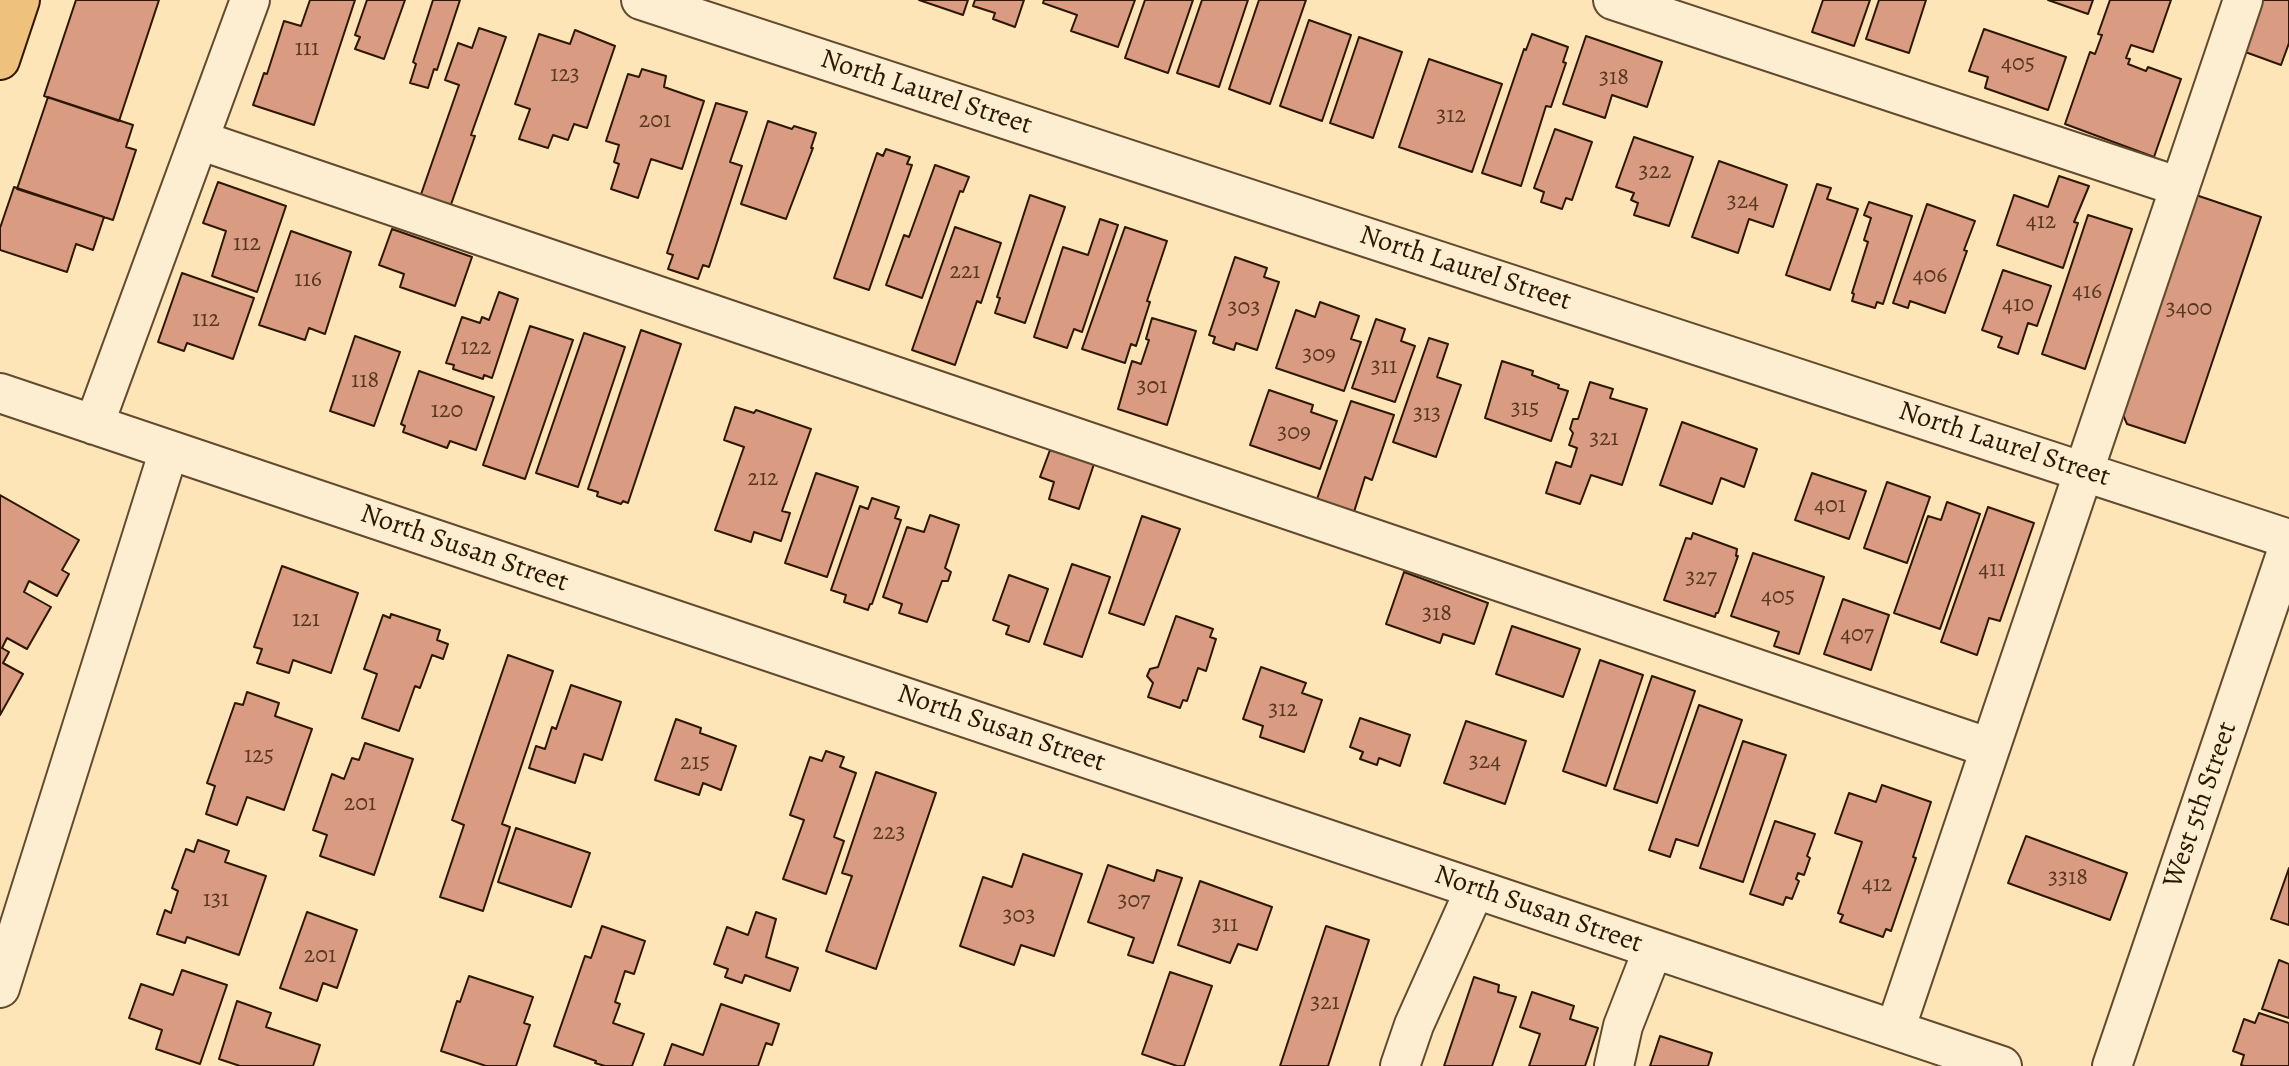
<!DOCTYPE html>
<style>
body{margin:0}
canvas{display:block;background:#fde5b8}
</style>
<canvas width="2289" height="1066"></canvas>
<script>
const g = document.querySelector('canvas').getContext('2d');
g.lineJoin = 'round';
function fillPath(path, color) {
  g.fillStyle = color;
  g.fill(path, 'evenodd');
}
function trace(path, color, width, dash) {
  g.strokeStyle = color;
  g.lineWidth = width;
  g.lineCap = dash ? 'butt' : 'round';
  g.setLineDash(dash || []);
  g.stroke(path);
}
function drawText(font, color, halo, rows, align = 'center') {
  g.font = font + ' Alegreya,serif';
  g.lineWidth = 6;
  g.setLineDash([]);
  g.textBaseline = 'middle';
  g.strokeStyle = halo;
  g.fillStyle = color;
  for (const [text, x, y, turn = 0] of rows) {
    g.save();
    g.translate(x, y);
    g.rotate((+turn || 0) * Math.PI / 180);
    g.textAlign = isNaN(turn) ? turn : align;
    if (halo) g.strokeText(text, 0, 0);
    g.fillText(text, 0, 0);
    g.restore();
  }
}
const building = new Path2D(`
 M76 0H159L119 121 44 96Z
 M310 0H355L314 125 253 105 264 73 267 74 284 21 301 26Z
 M367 0H405L384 59 355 49 360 37 355 35Z
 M433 0H460L437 70 434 69 428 88 410 83 416 64 413 62Z
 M919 0H968L963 15Z
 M975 0H1024L1015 27 993 19 995 13 973 6Z
 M1044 0H1135L1118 47 1071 31 1077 15 1043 3Z
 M1145 0H1193L1168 73 1125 58Z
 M1202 0H1248L1219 87 1177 73Z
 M1259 0H1306L1270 104 1229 89Z
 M1823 0H1870L1854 46 1812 32Z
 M1879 0H1926L1909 53 1866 39Z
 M2048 0H2093L2088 14Z
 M2110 0H2171L2153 52 2131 45 2126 58 2130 59 2128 64 2146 71 2148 67 2181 79 2154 157 2065 124 2090 52 2095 54 2102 35 2098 34Z
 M2254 0H2289V43L2281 65 2237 49Z
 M1309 20 1351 35 1322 121 1280 106Z
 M479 28 506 37 471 135 475 136 448 213 418 203 459 85 445 80 458 43 472 48Z
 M1984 29 2066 57 2048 110 1985 88 1988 77 1969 71Z
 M575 30 615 46 587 128 574 124 568 140 553 135 548 148 519 139 530 109 515 104 539 34 570 44Z
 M1532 34 1568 47 1563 62 1566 63 1551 107 1546 106 1521 186 1482 173 1524 49 1526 50Z
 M1586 36 1662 62 1647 107 1612 95 1605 118 1563 104Z
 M1359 37 1402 52 1373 138 1330 123Z
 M1429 59 1502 84 1472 172 1399 147Z
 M642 69 666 76 664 87 704 101 682 169 651 159 638 198 611 189 619 164 614 162 619 145 606 141 628 74 639 77Z
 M48 97 133 125 126 147 136 150 113 220 17 189Z
 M716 103 747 112 730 162 742 166 709 267 703 265 698 279 668 269 673 255 667 253Z
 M768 121 792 129 794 126 816 133 811 148H813L786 219 741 204Z
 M1555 129 1592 142 1572 200 1566 198 1562 209 1541 202 1544 192 1534 188Z
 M1634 137 1693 157 1669 226 1634 215 1638 203 1631 200 1634 193 1616 187Z
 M886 149 910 157 907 164 912 165 869 290 834 278 877 153 883 156Z
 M1719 161 1787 185 1773 227 1749 219 1738 253 1692 237Z
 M935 165 969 177 963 192 960 191 922 298 886 285 904 235 909 237Z
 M2059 176 2089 186 2074 222 2078 223 2063 268 1997 245 2014 195 2048 207Z
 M218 182 286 206 257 292 212 276 226 231 203 223Z
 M1817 184 1831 188 1827 199 1858 209 1830 290 1786 275Z
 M14 187 104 217 93 250 76 244 67 272 0 250V228Z
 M2187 192 2261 217 2185 443 2127 424 2117 401Z
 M1030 195 1065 207 1025 323 995 313 1000 298 997 297Z
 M1869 202 1912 216 1883 304 1877 302 1875 308 1852 301 1854 294 1852 293 1868 242 1864 240 1871 218 1864 215Z
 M1927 204 1975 221 1964 250 1967 251 1945 313 1910 301 1908 308 1893 303Z
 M2088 215 2132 229 2085 369 2042 354Z
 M1100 219 1118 225 1082 332 1074 329 1067 348 1034 337 1063 247 1088 255Z
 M955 227 1001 243 981 303 977 301 955 365 912 350Z
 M1125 227 1167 241 1147 301 1150 302 1136 346 1131 344 1125 363 1082 349Z
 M392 229 472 257 455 306 400 287 404 274 379 265Z
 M291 231 351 252 325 334 309 328 305 340 259 325Z
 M1235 257 1267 268 1264 277 1279 282 1257 350 1236 343 1234 350 1213 343 1215 337 1209 335Z
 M2003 270 2051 286 2037 326 2028 323 2018 354 1998 347 2002 337 1982 330Z
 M182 273 254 298 233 359 187 343 184 351 158 342Z
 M499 292 518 299 492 378 484 375 483 379 453 369 454 365 446 363 462 317 480 323 482 317 489 320Z
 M1320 302 1359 316 1351 339 1361 342 1344 391 1276 368 1296 310 1315 317Z
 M1152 318 1196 331 1167 425 1118 409 1132 361 1141 364 1149 340 1146 339Z
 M1376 319 1405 329 1401 341 1415 346 1395 402 1352 388Z
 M530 326 573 340 525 479 483 465Z
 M641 330 681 344 628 503 623 501 621 504 597 496 598 492 588 489Z
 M584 333 625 347 578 487 536 473Z
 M355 336 400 352 374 426 330 411Z
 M1429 338 1448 344 1437 377 1461 385 1436 457 1393 442Z
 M1502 361 1533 371 1532 375 1559 385 1558 388 1568 391 1551 441 1485 418Z
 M419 371 494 397 476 450 450 441 447 448 403 432 405 426 401 424Z
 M1590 382 1613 389 1610 398 1647 409 1622 485 1591 475 1580 504 1546 493 1556 462 1571 467 1577 448 1569 445 1573 433 1570 429 1573 419H1578Z
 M1269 390 1313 405 1311 412 1337 421 1320 469 1250 445Z
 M1351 401 1394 415 1372 480 1365 477 1354 512 1317 499Z
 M735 407 754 413 756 410 811 429 782 511 790 513 781 541 754 532 751 542 715 530 744 447 724 440Z
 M1682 422 1757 449 1744 487 1721 478 1712 504 1660 485Z
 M1050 450 1094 464 1079 509 1049 499 1054 482 1040 477Z
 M816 473 858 487 827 577 785 563Z
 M1812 473 1866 491 1849 539 1795 520Z
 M1887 482 1930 497 1907 563 1864 548Z
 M0 495 79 540 62 570 69 574 57 596 29 581 24 592 51 607 27 649 7 638 2 648 9 652 3 663 23 674 0 715Z
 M872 498 899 507 895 518 901 520 872 604H870L868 610 844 602 846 595 831 590 860 506 868 509Z
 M1947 502 1980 514 1940 629 1894 613 1928 516 1941 520Z
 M1988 507 2034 523 2000 621 1989 618 1977 655 1941 642Z
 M930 515 959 525 945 568 951 572 948 581H942L927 622 899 613 902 604 883 597 907 527 924 532Z
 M1142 516 1180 529 1144 625 1109 613Z
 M1693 533 1737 549 1736 556H1738L1718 613H1716L1715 617 1664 600 1686 538 1691 539Z
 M1753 553 1824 577 1799 654 1774 646 1779 632 1731 616Z
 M1072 564 1110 577 1082 657 1044 644Z
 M282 566 358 593 331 673 293 660 289 673 257 663 262 649 254 647Z
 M1404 572 1488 603 1474 644 1443 634 1440 643 1386 624Z
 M1009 575 1048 589 1029 642 1006 634 1009 626 993 620Z
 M1843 599 1889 615 1871 670 1824 654Z
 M391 614 440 630 437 640 448 644 443 659 432 655 420 688 415 686 399 731 362 718 377 674 364 669 383 615 390 618Z
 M1176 616 1213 629 1210 637 1216 639 1206 671 1198 668 1187 701 1183 700 1180 708 1148 697 1153 683 1147 676 1150 669 1158 667Z
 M1512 626 1580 649 1563 697 1496 674Z
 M508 655 553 671 502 824 510 827 483 911 440 897 464 825 452 820Z
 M1600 660 1643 675 1606 786 1563 771Z
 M1261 667 1306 683 1302 693 1322 700 1304 752 1260 737 1263 726 1243 719Z
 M1652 676 1695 691 1657 803 1614 789Z
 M571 685 621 702 602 760 584 754 575 783 529 768 536 746 545 749 552 727 556 729Z
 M247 692 279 703 275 716 312 729 284 810 247 797 237 825 206 814 215 786 207 783 235 703 243 705Z
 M1699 705 1742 720 1698 846 1676 839 1670 857 1649 850Z
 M1360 718 1410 735 1400 766 1379 758 1377 765 1360 759 1363 752 1350 747Z
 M676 719 701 728 700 733 736 746 721 790 703 783 699 795 655 780Z
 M1466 721 1526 741 1505 804 1444 783Z
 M1743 741 1786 755 1743 882 1700 868Z
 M365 743 413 759 374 875 320 856 327 835 313 830 332 774 344 779 352 758 359 760Z
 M826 751 844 757 840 767 856 773 834 837 844 841 826 894 783 879 804 820 790 815 810 757 822 761Z
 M876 772 936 793 876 969 826 951 852 876 842 873Z
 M1882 785 1931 802 1913 857 1916 858 1891 931 1886 929 1883 937 1840 922 1843 915 1838 913 1862 842 1835 833 1849 793 1876 802Z
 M1775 821 1815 834 1807 856 1810 858 1804 875 1798 873 1796 879 1799 881 1792 899 1786 897 1783 905 1750 894Z
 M516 828 590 853 571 907 498 882Z
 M2026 836 2127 873 2110 920 2008 883Z
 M198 840 229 851 225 862 266 876 239 955 187 937 185 943 157 934 165 910 171 913 178 891 172 888 186 849 194 852Z
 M1023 854 1082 874 1054 956 1021 945 1014 965 960 946 983 877 1012 887Z
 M1108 865 1154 881 1157 870 1182 878 1153 963 1128 955 1134 938 1088 922Z
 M2289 868V925L2271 919Z
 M1200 881 1272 907 1257 950 1238 944 1230 963 1178 945Z
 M307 912 357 930 337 988 323 983 317 1001 280 988Z
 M756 912 776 919 766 957 798 968 790 991 745 975 742 983 725 977 728 969 714 964 727 927 748 935Z
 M602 926 645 941 634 974 625 971 615 1002 620 1004 613 1023 644 1034 632 1066H605L595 1063 596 1061 554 1046 585 956 591 958Z
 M1326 926 1369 940 1328 1066H1280Z
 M2279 960 2289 964V1018L2262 1009Z
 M182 970 227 985 200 1064 156 1049 162 1030 129 1018 141 984 173 995Z
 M1170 972 1212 986 1184 1066H1177L1142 1054Z
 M469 976 533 997 524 1023 530 1025 516 1066H486L441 1051 457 1001 460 1002Z
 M1474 977 1499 985 1498 992 1516 997 1492 1066H1444Z
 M1532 992 1574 1006 1570 1019 1598 1028 1585 1066H1529L1540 1034 1520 1027Z
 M237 1001 271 1013 266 1027 320 1045 313 1066H240L219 1059Z
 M721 1004 779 1024 772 1045 766 1043 758 1066H664L672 1044 703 1055Z
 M2259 1013 2289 1023V1066H2244L2241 1065 2244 1055 2233 1051 2244 1019 2255 1023Z
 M1660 1036 1712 1053 1708 1066H1650Z`);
const minor = new Path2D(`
 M641 0 2289 539
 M1613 0 2180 187
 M199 140 1990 748
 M0 393 2002 1066
 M94 425 250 0
 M0 988 169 450
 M1895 1030 2243 0
 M1400 1066 1414 1025 1475 889
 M1614 1066 1623 1026 1653 949
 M2112 1066 2289 545`);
const major = new Path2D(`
 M0 60 20 0`);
const numberNames = [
 ["111",307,49],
 ["405",2018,64],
 ["123",565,75],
 ["318",1614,78],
 ["312",1451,116],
 ["201",655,121],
 ["322",1655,172],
 ["324",1743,202],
 ["412",2041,222],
 ["112",247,244],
 ["221",965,272],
 ["406",1930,276],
 ["116",308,280],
 ["416",2087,292],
 ["410",2018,305],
 ["303",1244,308],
 ["3400",2189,309],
 ["112",206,320],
 ["122",476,348],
 ["309",1319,355],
 ["311",1384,367],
 ["118",365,381],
 ["301",1152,387],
 ["315",1525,409],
 ["120",447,411],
 ["313",1427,414],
 ["309",1294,433],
 ["321",1604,439],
 ["212",763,479],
 ["401",1830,506],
 ["411",1992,570],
 ["327",1701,578],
 ["405",1778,597],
 ["318",1437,614],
 ["121",306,620],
 ["407",1857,635],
 ["312",1283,710],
 ["125",259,756],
 ["324",1485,762],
 ["215",695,763],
 ["201",360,804],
 ["223",889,833],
 ["3318",2068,878],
 ["412",1877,885],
 ["131",216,900],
 ["307",1134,901],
 ["303",1019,916],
 ["311",1225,925],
 ["201",320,956],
 ["321",1325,1003]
];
const streetNames = [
 ["North Laurel Street",926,93,18],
 ["North Laurel Street",1465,269,18],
 ["North Laurel Street",2004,445,18],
 ["North Susan Street",464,549,19],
 ["North Susan Street",1001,729,19],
 ["West 5th Street",2201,805,-71],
 ["North Susan Street",1538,910,19]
];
fillPath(building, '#d99b82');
trace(building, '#2d1700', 2);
trace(minor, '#614a2e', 42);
trace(major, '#2d1700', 42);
trace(minor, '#feeed1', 38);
trace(major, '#eec27c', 38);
drawText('24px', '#583820', null, numberNames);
drawText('28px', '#2d1700', '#feeed1', streetNames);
</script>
